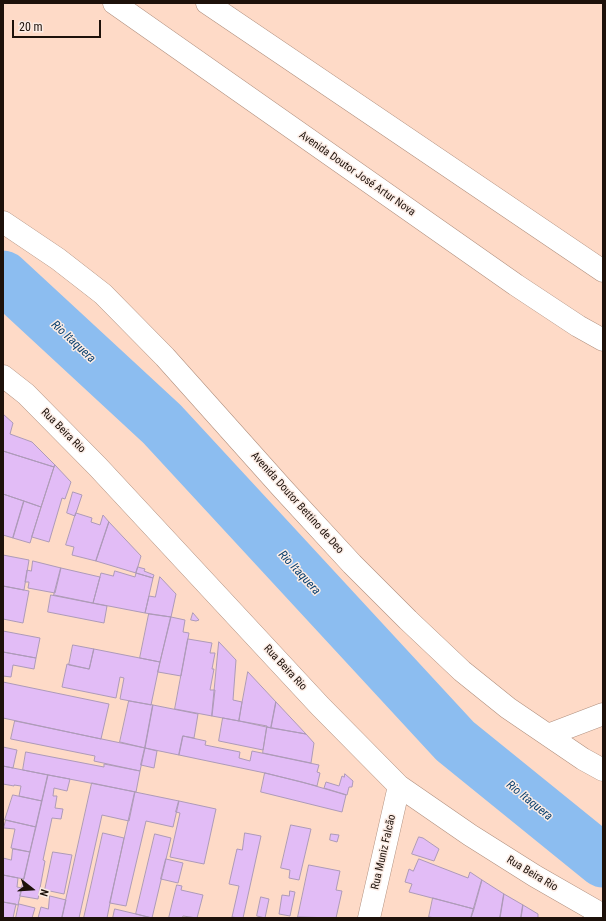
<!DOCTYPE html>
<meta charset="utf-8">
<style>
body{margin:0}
#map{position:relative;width:606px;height:921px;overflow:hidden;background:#fedac7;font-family:"Roboto Condensed",sans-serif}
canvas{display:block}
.frame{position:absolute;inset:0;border:4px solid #1d110a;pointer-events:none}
.north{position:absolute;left:12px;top:869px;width:40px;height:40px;-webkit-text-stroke:3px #fbece5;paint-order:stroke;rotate:107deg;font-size:11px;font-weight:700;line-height:16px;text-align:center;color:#1d110a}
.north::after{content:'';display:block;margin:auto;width:14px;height:18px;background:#1d110a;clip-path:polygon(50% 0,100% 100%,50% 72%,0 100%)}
.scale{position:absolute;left:12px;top:20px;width:89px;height:18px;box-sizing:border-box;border:2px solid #1d110a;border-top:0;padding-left:5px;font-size:12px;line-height:14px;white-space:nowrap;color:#1d110a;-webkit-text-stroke:3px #fbece5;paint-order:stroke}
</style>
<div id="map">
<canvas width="606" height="921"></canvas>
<div class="frame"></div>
<div class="north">N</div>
<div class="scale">20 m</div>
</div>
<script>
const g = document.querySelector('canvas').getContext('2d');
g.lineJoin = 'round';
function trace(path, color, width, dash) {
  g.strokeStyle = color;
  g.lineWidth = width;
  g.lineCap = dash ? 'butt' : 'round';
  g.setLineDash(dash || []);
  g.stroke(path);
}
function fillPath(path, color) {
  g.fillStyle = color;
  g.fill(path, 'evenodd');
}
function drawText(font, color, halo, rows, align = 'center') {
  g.font = font + ' "Roboto Condensed",sans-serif';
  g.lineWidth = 3;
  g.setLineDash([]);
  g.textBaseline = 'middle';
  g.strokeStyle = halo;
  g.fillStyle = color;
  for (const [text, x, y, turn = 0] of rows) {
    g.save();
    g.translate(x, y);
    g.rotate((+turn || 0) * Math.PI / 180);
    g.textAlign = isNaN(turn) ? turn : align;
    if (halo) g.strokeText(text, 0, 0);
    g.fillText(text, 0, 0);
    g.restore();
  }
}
const river = new Path2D(`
 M3 277 162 424 455 741 603 861`);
const building = new Path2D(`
 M3 414 13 423 10 434 32 442 55 465 54 467 3 451Z
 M3 451 54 467 41 507 3 494Z
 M55 465 71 482 65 499 62 498 49 542 32 537Z
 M73 492 82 495 75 516 67 513Z
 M3 494 24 501 13 538 3 535Z
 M24 501 41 507 30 543 13 538Z
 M76 513 92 518 91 522 100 525 103 515 109 522 96 561 72 555 74 547 66 545Z
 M109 522 141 556 136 573 96 561Z
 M3 555 29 560 24 590 3 586Z
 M33 561 61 568 55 593 28 588 29 582H25L27 570 31 571Z
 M138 567 145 569 144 571 154 575 153 578 136 573Z
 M61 568 100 577 93 603 54 595Z
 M115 571 135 577 136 573 153 578 145 613 93 603 101 573 113 576Z
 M160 577 176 594 171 617 145 613 149 596 155 597Z
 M3 586 29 591 23 623 3 619Z
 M51 595 107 606 104 623 48 612Z
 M193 613 199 620 196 621 191 620Z
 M149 614 171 617 160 662 140 658Z
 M171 617 185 620 183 632 189 633 181 676 158 672Z
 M3 631 40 638 36 658 3 652Z
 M188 639 212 643 210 653H215L212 669H214L210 690H215L212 716 175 709Z
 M219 642 236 660 233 700 242 702 239 721 212 716Z
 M73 645 94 649 89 669 69 665Z
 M94 649 160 662 151 705 120 699 124 678 120 677 116 698 62 687 67 664 89 669Z
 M3 652 36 658 34 669 13 665 11 677 3 676Z
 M248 672 276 702 271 728 239 721Z
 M3 682 109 704 101 739 3 718Z
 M129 701 153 705 145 748 120 742Z
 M276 702 306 734 271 728Z
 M153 705 198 714 194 738 183 736 179 755 145 748Z
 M223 718 267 726 263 750 219 741Z
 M15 721 145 748 140 771 94 761 95 756 11 739Z
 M267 727 306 734 314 743 311 763 263 753Z
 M183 736 206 741 205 745 240 752 239 758 250 761 252 751 319 765 317 772 320 773 317 786 265 773 179 755Z
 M3 747 17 750 13 768 3 766Z
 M145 748 157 751 154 768 141 765Z
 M26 752 104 767V764L140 771 136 792 23 770Z
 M3 766 48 775 42 801 19 796 21 786 14 785V786L3 784Z
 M265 773 302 782 346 795 342 812 261 792Z
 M345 774 353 781 352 787H349L347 795 324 788 326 782 339 786 342 776 344 777Z
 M48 775 70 779 67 791 54 788 53 796H57L55 808 63 809 61 819 52 818 43 860 45 861 38 899 20 896Z
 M92 783 135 792 129 821 102 815 79 918H62Z
 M135 792 179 801 173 827 146 821 126 906 110 903Z
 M13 795 42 801 36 827 5 820Z
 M179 801 216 809 204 864 170 857 180 813 176 812Z
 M6 820 36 827 30 852 11 848 15 829 4 828Z
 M291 825 311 829 299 880 289 878 290 870 281 868Z
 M103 833 124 838 110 903 107 918H84Z
 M245 833 261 836 243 918H238L232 917 239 886 229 884 237 849 242 850Z
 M155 834 171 838 152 918 136 914Z
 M331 834 339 835 337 842 330 840Z
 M419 837 423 838 439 849 434 861 412 854Z
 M13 849 30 852 24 879 3 875V858L11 860Z
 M53 852 72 855 64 894 45 890Z
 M166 859 183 863 178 883 161 879Z
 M419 859 468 878 470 872 482 880 474 909 409 892 412 884 405 882 409 869 413 871Z
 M309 865 340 871 336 890 342 891 336 918 298 917Z
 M3 875 18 878 17 887 22 888 18 905 3 902Z
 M482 880 504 894 500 918H471Z
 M177 885 182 886 181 890 203 895 197 918 183 916 182 918H169Z
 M290 891 295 892 290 916 279 914 282 895 289 896Z
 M504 894 523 905 521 918H500Z
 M50 896 66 900 62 918H38L41 907 48 909Z
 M261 897 269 899 265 918 257 916Z
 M433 898 474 909 471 918H435L429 917Z
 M3 902 16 904 13 918H3Z
 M19 904 35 908 32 918H16Z
 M523 905 538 914V918H521Z
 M115 909 136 914 152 918H113Z`);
const minor = new Path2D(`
 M207 3 603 271
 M3 222 58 259 103 294 165 357 282 488 352 564 408 620 462 671 508 708 583 759 603 770
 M3 376 26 394 98 467 320 706 399 786 470 835 535 876 603 915
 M548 735 603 714
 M369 918 399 786`);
const major = new Path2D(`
 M114 3 516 285 578 326 603 340`);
const streetNames = [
 ["Avenida Doutor José Artur Nova",357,174,35],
 ["Rua Beira Rio",63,431,45],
 ["Avenida Doutor Bettino de Deo",297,503,48],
 ["Rua Beira Rio",285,668,47],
 ["Rua Muniz Falcão",384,852,-77],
 ["Rua Beira Rio",532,874,31]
];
const waterNames = [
 ["Rio Itaquera",73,342,43],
 ["Rio Itaquera",299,573,47],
 ["Rio Itaquera",529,801,39]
];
trace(river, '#8cbdf0', 53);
fillPath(building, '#e2bcf6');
trace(building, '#ad9ab8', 1);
trace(minor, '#b08f7e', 23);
trace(major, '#b08f7e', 23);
trace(minor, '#fff', 22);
trace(major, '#fff', 22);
drawText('11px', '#1d110a', '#fbece5', streetNames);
drawText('italic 12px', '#0b416f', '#fbece5', waterNames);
</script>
